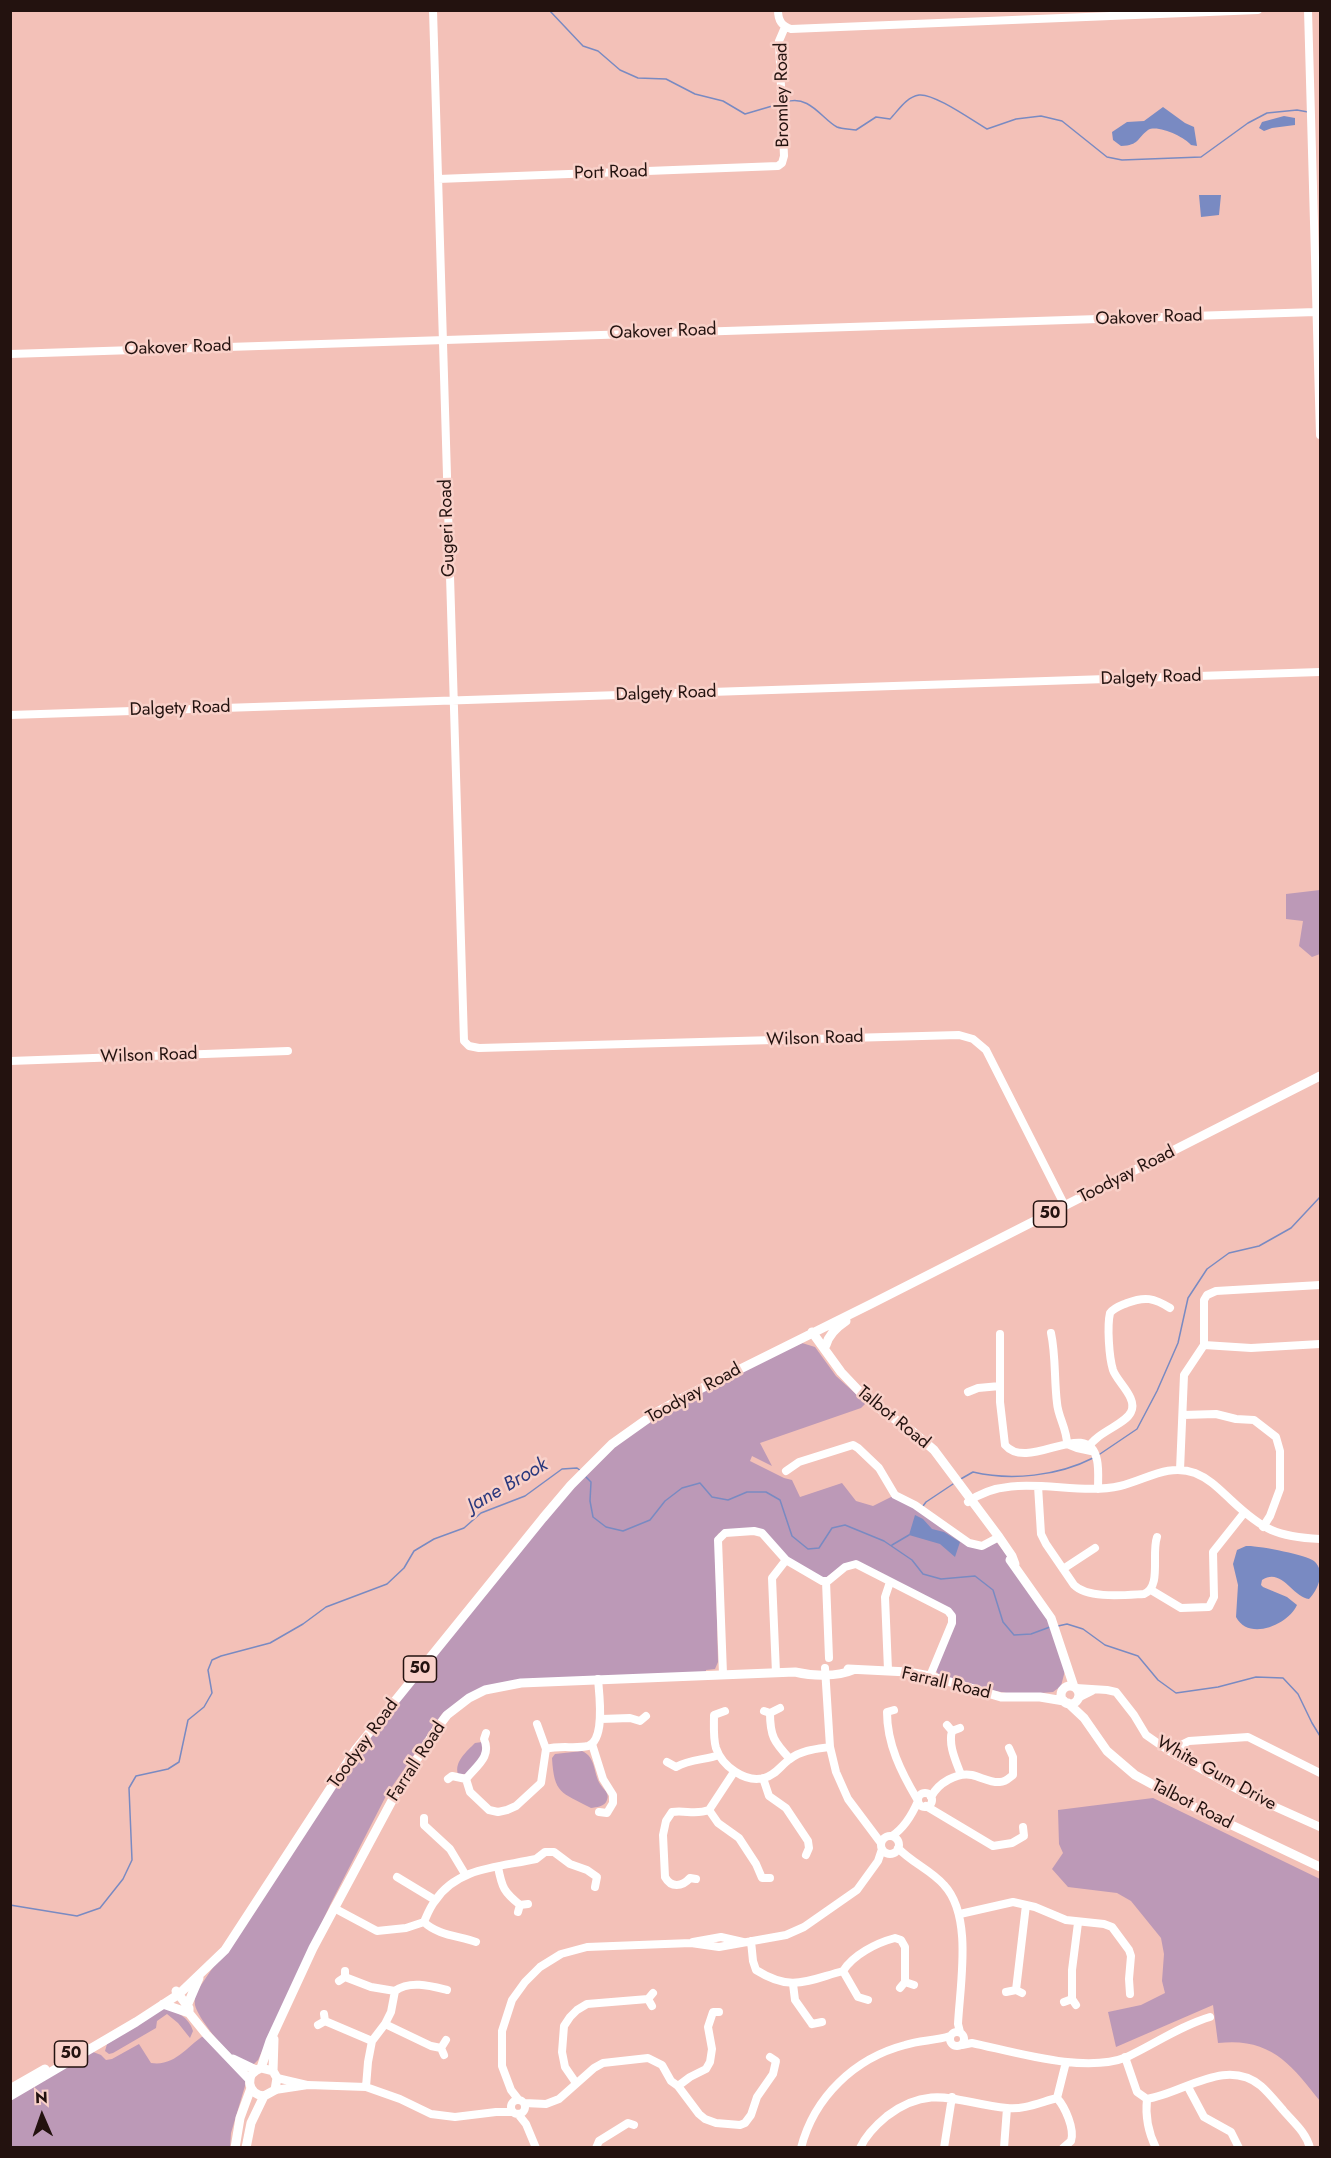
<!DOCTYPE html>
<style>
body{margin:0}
#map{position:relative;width:1331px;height:2158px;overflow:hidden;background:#f3c1b8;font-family:Jost,sans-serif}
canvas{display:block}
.frame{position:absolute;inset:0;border:12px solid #23120f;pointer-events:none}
.north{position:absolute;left:12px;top:2086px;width:60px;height:60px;-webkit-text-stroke:4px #f9d1c9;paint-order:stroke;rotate:358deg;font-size:16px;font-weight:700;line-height:24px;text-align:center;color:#23120f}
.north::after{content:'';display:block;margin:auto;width:21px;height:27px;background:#23120f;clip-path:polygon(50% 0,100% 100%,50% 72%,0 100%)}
</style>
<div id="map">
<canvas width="1331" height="2158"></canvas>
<div class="frame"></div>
<div class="north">N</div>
</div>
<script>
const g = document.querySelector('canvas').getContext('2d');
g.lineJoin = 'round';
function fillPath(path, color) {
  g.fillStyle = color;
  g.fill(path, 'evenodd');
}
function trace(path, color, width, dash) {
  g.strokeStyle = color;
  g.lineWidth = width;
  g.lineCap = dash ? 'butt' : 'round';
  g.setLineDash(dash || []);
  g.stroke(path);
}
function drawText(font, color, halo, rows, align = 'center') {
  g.font = font + ' Jost,sans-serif';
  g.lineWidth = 5;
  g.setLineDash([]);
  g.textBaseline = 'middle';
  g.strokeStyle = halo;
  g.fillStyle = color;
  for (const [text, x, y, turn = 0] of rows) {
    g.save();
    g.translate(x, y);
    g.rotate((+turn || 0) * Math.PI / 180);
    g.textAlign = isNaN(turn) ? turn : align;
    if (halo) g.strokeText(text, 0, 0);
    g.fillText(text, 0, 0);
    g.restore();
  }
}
const green = new Path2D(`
 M1320 890V954L1312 957 1299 946 1303 921 1286 919V894Z
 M802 1343 815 1347 836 1376 866 1403 861 1408 760 1443 772 1466 752 1456 750 1461 784 1478 792 1480 800 1497 842 1483 856 1501 873 1506 895 1495 973 1545 995 1540 1043 1603 1067 1663 1061 1686 1053 1692 1017 1695 985 1689 939 1675 936 1671 954 1614 855 1561 844 1564 824 1579 788 1558 769 1536 726 1529 718 1534 715 1545 718 1662 715 1669 706 1670V1673L489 1687 465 1696 442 1714 387 1794 331 1903 258 2060 253 2065C247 2063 240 2061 235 2058 224 2050 198 2018 195 2005 194 2000 195 1995 197 1991L383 1716 588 1467 657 1412Z
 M482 1742 483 1755 466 1774H458C454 1762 467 1751 475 1743Z
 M582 1751C596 1757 593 1772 600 1784 603 1789 610 1793 607 1800 605 1807 596 1807 591 1808 561 1792 554 1794 552 1758L555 1754Z
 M1153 1798 1320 1879V2101C1291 2064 1270 2037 1218 2043L1213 2005 1116 2047 1108 2012 1141 2005 1165 1993 1162 1981 1164 1954 1161 1938 1131 1901 1117 1893 1068 1887 1052 1869 1063 1853 1059 1844 1058 1810Z
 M163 2007C176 2011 189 2017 193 2031L190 2038 178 2023 167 2014 157 2021 156 2028 113 2053 109 2054 105 2051 107 2044Z
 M206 2034 245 2080V2086L231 2133 230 2148 11 2147 10 2096 88 2050 101 2055 106 2060 112 2059 139 2044 151 2063C175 2067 188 2045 206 2034Z`);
const water = new Path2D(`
 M1163 107 1185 123 1194 127 1197 146 1191 145C1185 137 1157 124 1148 130 1136 139 1140 145 1121 146L1113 140 1112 132 1127 122 1144 121Z
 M1284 116 1295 118V125L1272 128 1264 131 1259 128 1262 122Z
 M1199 195H1221L1219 215 1201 217Z
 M915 1515 923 1519 932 1529 944 1532 960 1542 955 1557 940 1544 909 1535Z
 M1246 1546C1257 1545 1307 1555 1314 1561 1326 1571 1318 1590 1309 1599 1292 1597 1282 1567 1262 1580L1261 1585 1263 1587 1287 1597 1297 1605C1289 1624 1249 1642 1236 1617L1238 1585 1233 1564 1237 1550Z`);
const stream = new Path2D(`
 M549 10 583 46 598 51 620 70 638 78 666 79 695 94 723 101 745 114 779 104
 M786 102C809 94 822 119 837 127 842 129 851 129 856 130L876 117 890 119C898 111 906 97 919 95 934 93 973 121 987 129L1016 119 1041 116 1062 121 1107 157 1122 160 1201 157 1248 123 1267 113 1297 110 1308 112
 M1097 1456 1137 1429 1157 1391 1178 1343 1188 1298 1207 1269 1229 1253 1259 1246 1291 1228 1320 1197
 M586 1477 591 1482 590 1501 593 1517 606 1527 623 1531 650 1520 665 1501 682 1488 700 1483 712 1497 728 1500 747 1492H766L780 1500 792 1536 808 1549 819 1548 832 1528 845 1525 884 1541 912 1560 923 1574 941 1579 975 1576 993 1590 1003 1622 1014 1635 1031 1634 1050 1627
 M959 1480 973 1472C1011 1481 1058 1476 1093 1458
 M923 1506 926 1502 953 1484
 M892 1545 909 1535
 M1058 1626 1067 1624 1083 1629 1105 1645 1138 1656 1158 1680 1176 1693 1218 1687 1256 1677 1283 1678 1298 1694 1312 1723 1320 1736
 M10 1905 77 1916 100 1908 123 1879 132 1860 129 1788 136 1776 168 1769 179 1762 188 1720 204 1707 212 1693 208 1670 212 1660 221 1656 270 1643 303 1624 326 1607 387 1584 404 1568 414 1551 434 1539 464 1528 481 1513 525 1496 562 1469 577 1468 581 1471`);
const minor = new Path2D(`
 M433 10 464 1041 469 1046 479 1048 959 1035 973 1039 986 1050 1065 1206
 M778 10C778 21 782 26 791 29L1258 10
 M1308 10 1320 435
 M438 179 778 166 782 163 784 156 779 41 785 27
 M10 354 1316 312
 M10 715 1320 672
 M10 1061 288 1051
 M1051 1333C1056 1356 1054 1379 1057 1403 1058 1417 1067 1429 1067 1444
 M1000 1334V1402L1005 1445C1029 1473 1088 1416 1097 1460 1099 1469 1098 1480 1098 1489
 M1204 1345 1251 1348 1320 1344
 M968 1392 978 1388 1000 1386
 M1183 1415 1216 1414 1236 1419 1254 1420 1276 1437 1280 1451V1489L1270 1516 1263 1527
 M1067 1444 1077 1448 1091 1451
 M1088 1448C1098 1431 1125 1425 1131 1412 1138 1398 1117 1382 1113 1370 1109 1357 1107 1326 1110 1313 1115 1307 1120 1306 1127 1303 1145 1296 1154 1298 1170 1308
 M1180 1470 1184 1375 1204 1345V1300L1207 1295 1216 1291 1320 1285
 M786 1471 799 1462 853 1445 858 1448 879 1468 895 1495 915 1505 969 1543 982 1546 999 1537
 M1038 1486 1041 1534 1046 1544 1074 1585C1088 1599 1125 1595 1144 1594 1162 1587 1151 1554 1157 1537
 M968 1502C1010 1470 1073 1497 1120 1486 1146 1480 1168 1463 1195 1473 1210 1479 1220 1490 1231 1500 1263 1530 1277 1537 1320 1539
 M1063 1569 1095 1548
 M826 1581 829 1658
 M1151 1590 1181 1608 1209 1607 1214 1597 1213 1552 1244 1513
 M825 1668 830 1747 836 1772 848 1799 881 1843
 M888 1670 885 1597 890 1582
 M776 1673 772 1578 786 1560
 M723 1674 718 1540 725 1533 754 1531 762 1533 786 1560 822 1581H828L845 1567 856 1564 948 1611 952 1616V1623L930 1676
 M1076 1688 1107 1690 1116 1692 1134 1715 1146 1735 1169 1751 1242 1792 1320 1827
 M1078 1698 1092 1691
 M894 1710 887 1712C887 1744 901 1772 917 1799
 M725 1711 714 1715C714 1726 713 1738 716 1748 722 1766 745 1783 764 1778 776 1775 781 1765 790 1759 802 1750 816 1749 830 1747
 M764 1711 770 1713 780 1708
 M770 1713C770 1736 774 1742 790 1759
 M601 1719 630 1718 640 1721 646 1716
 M537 1724 546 1749
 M947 1725 952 1731 960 1728
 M952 1731C948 1745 956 1761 961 1775
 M486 1733 484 1739C492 1757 476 1766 466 1779L470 1792 489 1810 498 1812 507 1810 516 1806 541 1783 546 1749C560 1745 575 1749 588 1746 606 1740 599 1693 598 1679
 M592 1744 603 1779 613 1795V1803L607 1813 599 1812
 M1177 1756 1183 1744 1189 1741 1248 1737 1320 1773
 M667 1762 676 1767C690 1759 705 1760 719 1755
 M763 1778 769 1796 786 1808 808 1841 809 1848 806 1855
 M448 1779 452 1776 466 1779
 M918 1800a7 7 0 1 1 14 0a7 7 0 1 1-14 0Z
 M931 1797C938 1783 957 1772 972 1775 981 1777 991 1783 1000 1782 1006 1782 1009 1778 1013 1775V1757L1009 1748
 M926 1806 993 1846 1012 1843 1024 1836 1023 1827
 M709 1810 718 1823 739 1838 756 1864 762 1878H770
 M424 1818V1825L450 1849 465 1874
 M892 1836C904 1828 912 1815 918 1801
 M881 1845a9 9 0 1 1 18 0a9 9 0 1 1-18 0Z
 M898 1848C912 1863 931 1870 944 1885 973 1916 960 1984 958 2024L960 2032
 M498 1867C502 1888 504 1892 520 1905
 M397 1877 435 1900
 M696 1879 690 1878C682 1887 671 1888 665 1877L663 1835 666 1821 672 1812C685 1810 696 1815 709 1810L734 1772
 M334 1908 377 1931 406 1928 424 1922C427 1915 430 1907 435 1901 457 1867 500 1867 536 1859L545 1852H554L570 1864 587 1870 597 1877 595 1887
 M518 1912 520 1905 528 1904
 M960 1914 1013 1902 1035 1907 1066 1920 1104 1924 1112 1927 1129 1950 1131 1956 1129 1979 1130 1994
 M424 1922C437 1935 459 1936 476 1942
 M751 1941 753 1961 756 1970C791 1992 806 1981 843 1971 853 1955 876 1943 895 1938L901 1940 905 1947V1982
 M693 1942 721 1937 743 1942
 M843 1971 858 1997 868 2000
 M345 1977 371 1987 395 1991
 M339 1981 345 1977V1971
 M793 1984 795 2000 812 2024
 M900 1988 905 1982 914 1985
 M1016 1990 1026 1905
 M1006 1992 1016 1990 1022 1993
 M1072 1999V1970L1078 1923
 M1064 2002 1072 1999 1076 2005
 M652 2006 648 1999 653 1993
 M325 2021 372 2041
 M385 2024 431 2046 441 2048
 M812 2024 822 2022
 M318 2025 325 2021 324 2014
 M950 2039a7 7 0 1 1 14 0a7 7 0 1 1-14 0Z
 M962 2045 972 2043C1015 2052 1085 2074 1127 2057 1155 2044 1180 2026 1210 2017
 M444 2055 441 2048 446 2040
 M1125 2057 1137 2092 1147 2099C1184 2093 1226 2057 1261 2086 1269 2093 1276 2102 1283 2110 1293 2122 1306 2132 1310 2148
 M277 2078 307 2085
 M576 2083 565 2067 562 2052 564 2026 570 2017 577 2010 587 2004 648 1999
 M678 2086 690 2077 706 2069 710 2062 712 2049 708 2027 713 2012H719
 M366 2087 368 2062 372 2041 385 2024 391 2012 395 1991C410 1980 431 1986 447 1990
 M1188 2087 1204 2117 1231 2132 1239 2148
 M275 2090 308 2085 366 2087 400 2099 431 2114 455 2117 496 2112H513
 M1057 2098C1065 2107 1075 2129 1071 2141L1063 2148
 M518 2099 511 2090 502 2066V2031L512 2000 525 1982 540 1967 561 1954 587 1947 691 1943 719 1947 786 1935 804 1927 857 1890 878 1861 882 1849
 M1147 2099C1145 2117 1148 2132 1156 2148
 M511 2107a7 7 0 1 1 14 0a7 7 0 1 1-14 0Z
 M524 2103 546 2104 559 2099 594 2068 603 2063 648 2058 662 2065 671 2081 678 2086 699 2114 705 2119 716 2123 740 2125 745 2123 751 2115 757 2097 773 2074 776 2061 770 2057
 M518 2114 526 2124 536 2148
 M596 2148 599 2141 628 2123 634 2125
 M801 2148C814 2097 855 2058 905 2045 920 2040 935 2041 950 2036
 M860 2148C866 2135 876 2125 887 2116 932 2082 960 2104 1007 2108 1024 2110 1041 2102 1057 2098L1066 2062
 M944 2148 952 2097
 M1004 2148 1007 2108`);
const major = new Path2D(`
 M812 1332 841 1372 859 1391 880 1409 912 1431 934 1450 999 1537 1012 1556 1015 1564
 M826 1345C829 1334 837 1327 846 1321
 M1010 1560 1051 1618 1074 1687
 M848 1669 908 1672 930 1676 1001 1697H1040L1064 1701
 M1061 1695a9 9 0 1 1 18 0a9 9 0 1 1-18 0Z
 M1068 1703 1084 1718 1107 1751 1135 1775 1200 1810 1320 1867
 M176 1991 189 2008V2013L206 2034 249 2079
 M163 2004 189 2013
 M187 2006 199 1978
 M233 2059 256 2070
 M261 2068 273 2071 277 2078 275 2090 264 2096C247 2094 244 2074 261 2068L270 2041 313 1948 402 1782 438 1727 447 1715 469 1698 485 1690 521 1683 795 1672C812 1676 837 1677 853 1670
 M273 2071 274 2039
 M10 2089 45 2069
 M10 2096 136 2022 179 1994 225 1950 356 1749 543 1518 571 1485 612 1444 657 1412 688 1395 871 1304 1320 1076
 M235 2148 240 2118 251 2088
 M246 2148 251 2123 264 2096`);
const shields = [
 [1050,1214,33],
 [420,1669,33],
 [71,2054,33]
];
const shieldNames = [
 ["50",1050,1214],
 ["50",420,1669],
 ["50",71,2054]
];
const streetNames = [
 ["Bromley Road",783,95,-91],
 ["Port Road",611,173,-2],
 ["Oakover Road",1149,318,-2],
 ["Oakover Road",663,332,-2],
 ["Oakover Road",178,348,-2],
 ["Gugeri Road",448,528,-92],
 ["Dalgety Road",1151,678,-2],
 ["Dalgety Road",666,694,-2],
 ["Dalgety Road",180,709,-2],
 ["Wilson Road",815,1039,-2],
 ["Wilson Road",149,1056,-2],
 ["Toodyay Road",1127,1175,-27],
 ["Toodyay Road",694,1394,-29],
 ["Talbot Road",893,1418,39],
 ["Farrall Road",946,1684,13],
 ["Toodyay Road",364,1744,-54],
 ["Farrall Road",417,1762,-57],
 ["White Gum Drive",1216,1774,29],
 ["Talbot Road",1192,1805,27]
];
const waterNames = [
 ["Jane Brook",508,1486,-30]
];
fillPath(green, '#bc99b7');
fillPath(water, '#798ac2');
trace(stream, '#798ac2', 1.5);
trace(minor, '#fff', 8);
trace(major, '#fff', 9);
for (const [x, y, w] of shields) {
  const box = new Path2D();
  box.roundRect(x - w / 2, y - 13, w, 26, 4.5);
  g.fillStyle = '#f9d1c9';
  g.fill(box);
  trace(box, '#23120f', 1.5);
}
drawText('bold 16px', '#23120f', null, shieldNames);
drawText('18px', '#23120f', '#f9d1c9', streetNames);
drawText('italic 20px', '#2a387d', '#f9d1c9', waterNames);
</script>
